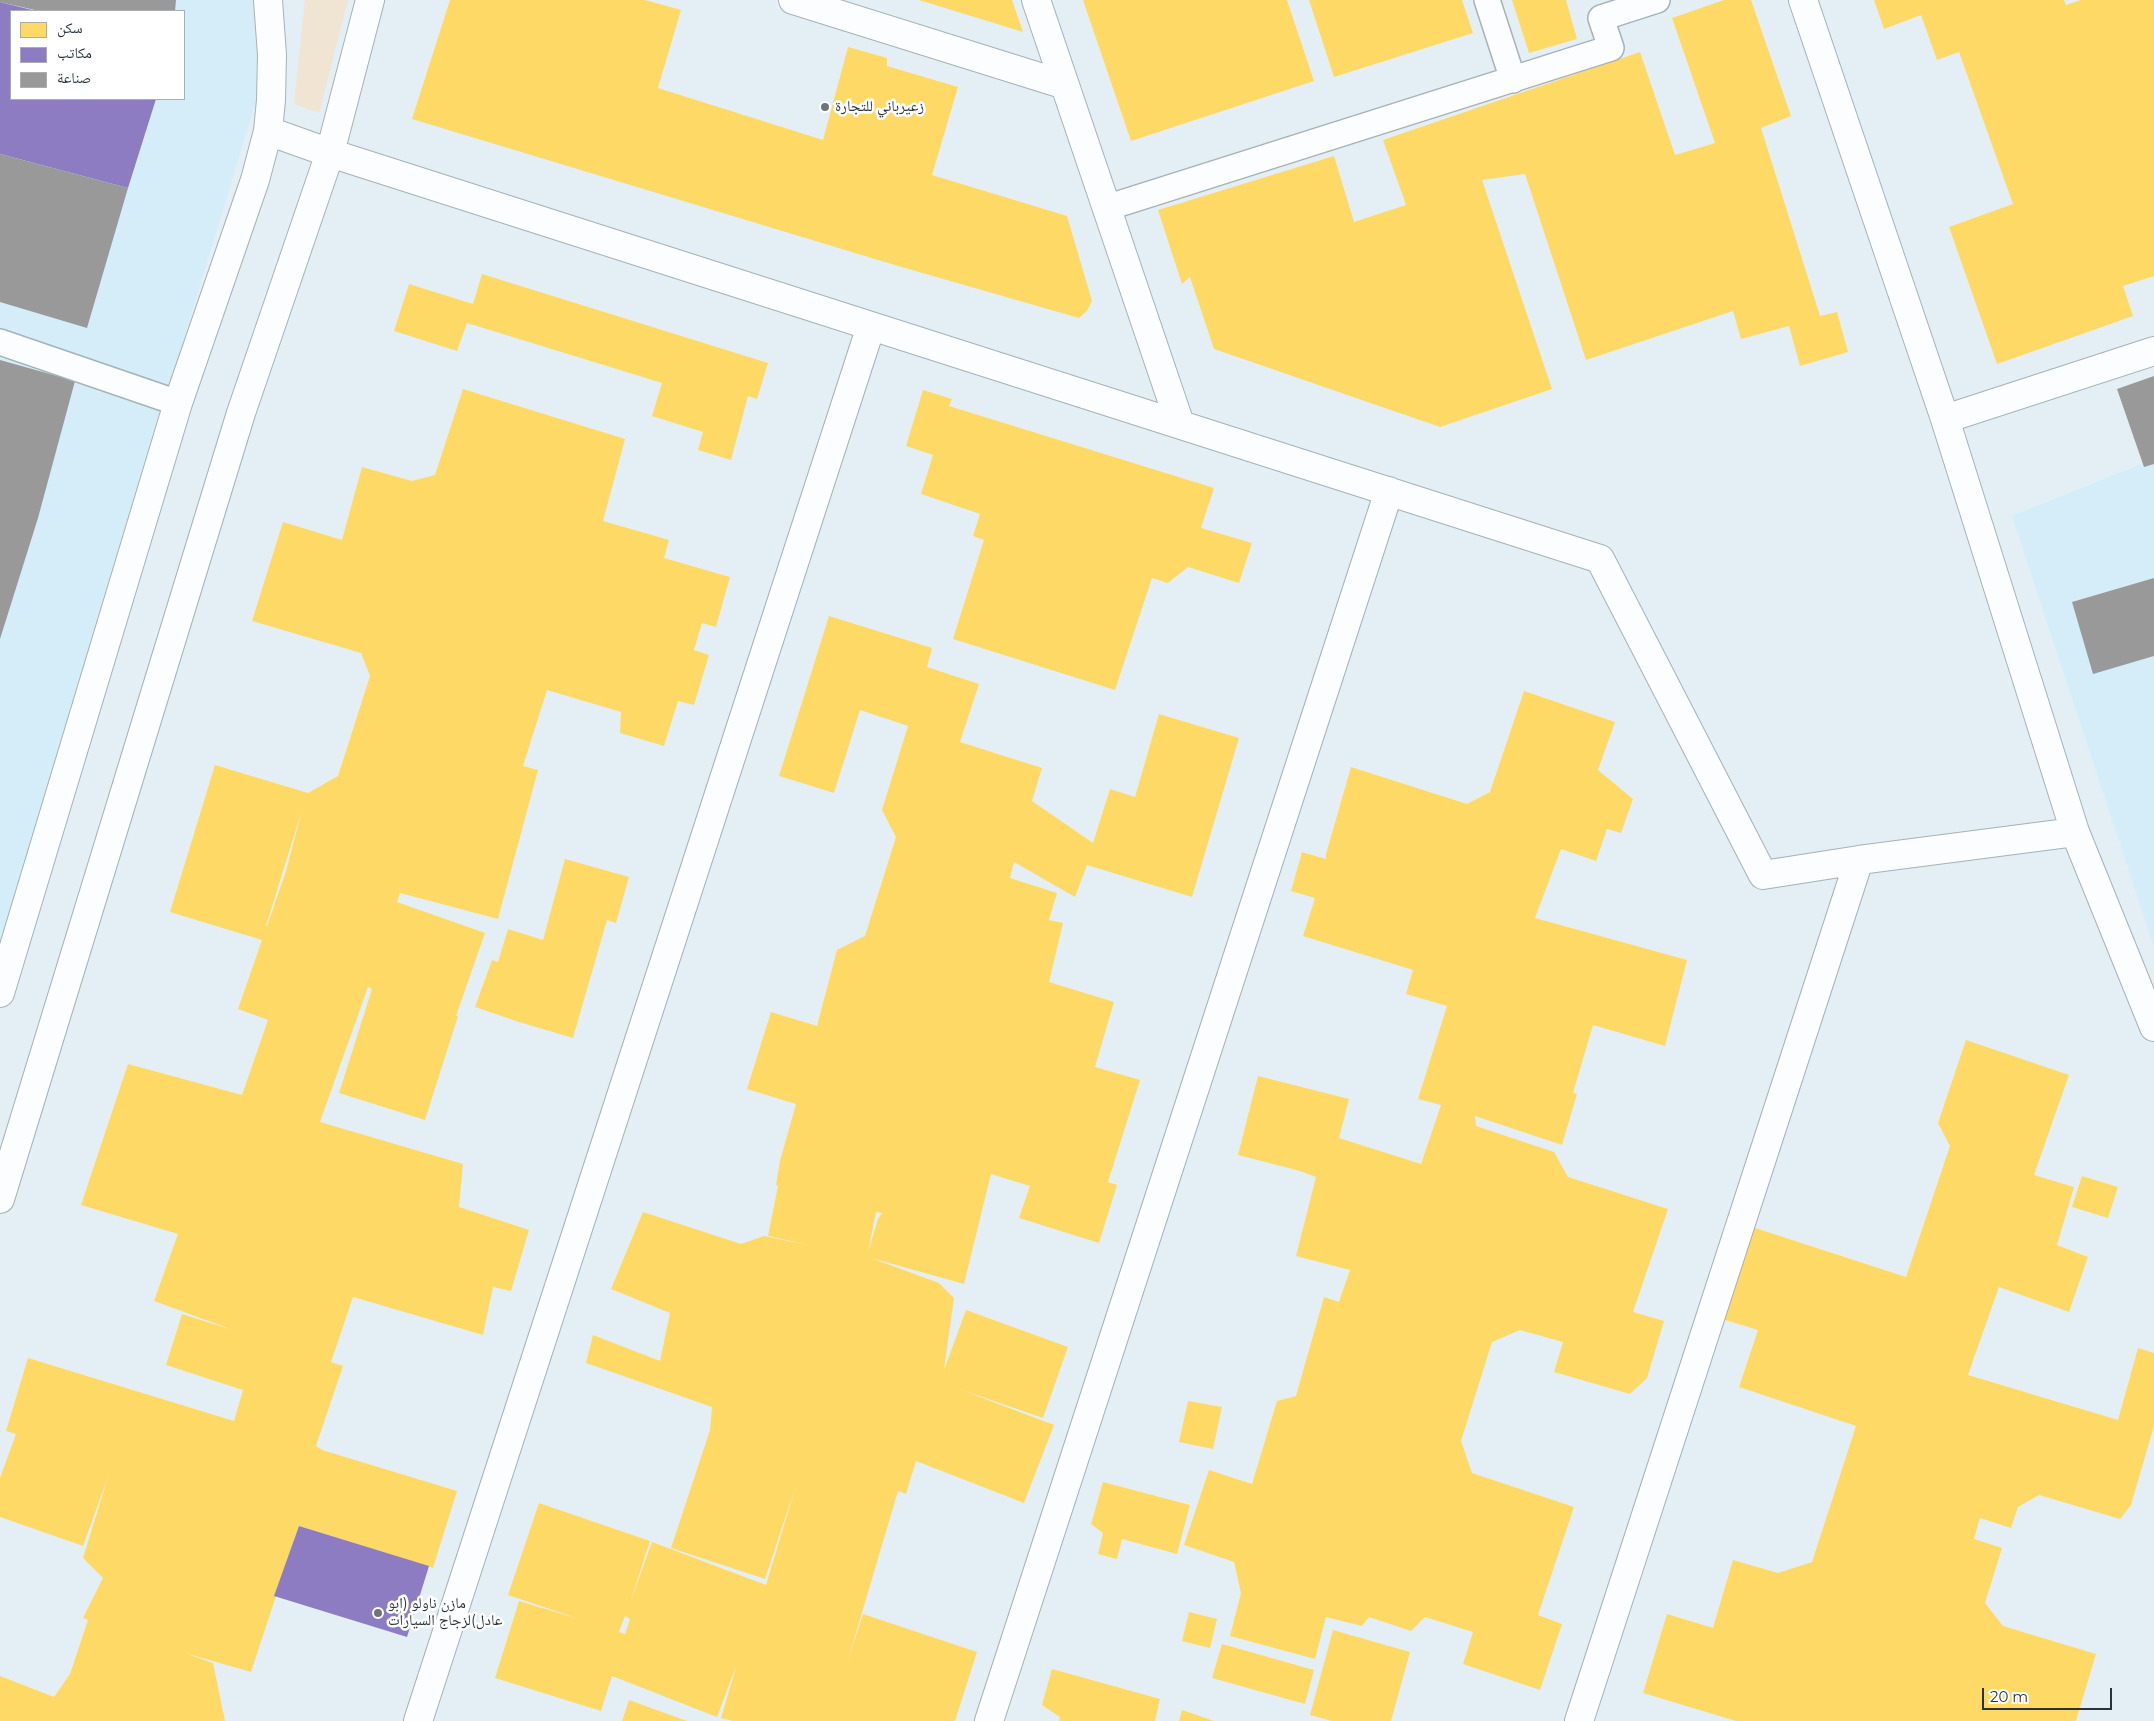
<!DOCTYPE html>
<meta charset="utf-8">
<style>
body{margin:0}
#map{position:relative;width:2154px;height:1721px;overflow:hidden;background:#e3eff5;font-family:Montserrat,"Noto Naskh Arabic",sans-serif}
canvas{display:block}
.legend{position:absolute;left:10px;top:10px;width:175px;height:90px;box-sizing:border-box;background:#fff;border:1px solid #a9aeb1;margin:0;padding:6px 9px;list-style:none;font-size:15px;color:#27353b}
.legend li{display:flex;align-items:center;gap:10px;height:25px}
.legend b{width:25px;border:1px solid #a9aeb1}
.scale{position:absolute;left:1982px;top:1688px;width:130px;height:22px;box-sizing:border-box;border:2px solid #27353b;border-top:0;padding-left:6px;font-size:15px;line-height:18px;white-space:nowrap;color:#27353b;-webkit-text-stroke:4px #fff;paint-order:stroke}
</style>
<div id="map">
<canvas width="2154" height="1721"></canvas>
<ul class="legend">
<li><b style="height:14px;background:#ffd966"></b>سكن</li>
<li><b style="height:14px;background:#8e7cc3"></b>مكاتب</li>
<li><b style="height:14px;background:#999"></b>صناعة</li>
</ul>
<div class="scale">20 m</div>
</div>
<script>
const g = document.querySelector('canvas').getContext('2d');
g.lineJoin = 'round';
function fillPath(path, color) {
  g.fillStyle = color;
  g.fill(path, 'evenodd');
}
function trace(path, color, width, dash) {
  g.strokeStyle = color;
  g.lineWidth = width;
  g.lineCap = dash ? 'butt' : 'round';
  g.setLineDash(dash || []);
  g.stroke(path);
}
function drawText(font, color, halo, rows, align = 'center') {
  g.font = font + ' Montserrat,"Noto Naskh Arabic",sans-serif';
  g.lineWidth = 5;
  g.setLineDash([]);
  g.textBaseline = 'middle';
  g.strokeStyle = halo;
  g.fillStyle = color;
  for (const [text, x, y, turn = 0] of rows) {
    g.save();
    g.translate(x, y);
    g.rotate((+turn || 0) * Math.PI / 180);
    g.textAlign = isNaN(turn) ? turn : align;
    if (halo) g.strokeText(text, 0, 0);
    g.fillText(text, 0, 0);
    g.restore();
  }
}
const built = new Path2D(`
 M0 0H264L273 45 0 944ZM11 11H184V99H11Z
 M2154 459V947L2012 516Z`);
const green = new Path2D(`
 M305 0H348L319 113 294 104Z`);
const homes = new Path2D(`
 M450 0H645L681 10 658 88 823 140 848 47 887 58V66L958 87 932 175 1067 216 1092 301 1087 311 1079 318 898 266 412 119Z
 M919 0H1012L1023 32Z
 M1083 0H1287L1314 81 1131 141Z
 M1309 0H1462L1473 33 1334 77Z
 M1512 0H1566L1577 39 1529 53Z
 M1724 0H1751L1791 116 1761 128 1820 316 1837 312 1848 352 1800 366 1789 326 1741 339 1733 311 1586 360 1525 174 1482 180 1552 389 1440 427 1214 349 1190 277 1182 284 1158 210 1334 156 1354 222 1406 205 1383 140 1640 52 1675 155 1715 143 1672 18Z
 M1874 0H2064L2066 5 2081 0H2154V276L2123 286 2133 316 1997 364 1949 227 2013 204 1959 52 1937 60 1921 15 1884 29Z
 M482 274 768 363 757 399 748 396 731 460 698 450 703 432 652 416 662 383 467 323 457 351 394 331 409 284 473 304Z
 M463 389 625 439 603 521 669 540 664 558 730 577 716 627 702 623 694 650 709 655 694 705 678 701 664 746 620 733 621 712 547 690 523 766 538 770 498 919 400 893 397 902 485 933 456 1016H458L425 1120 339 1093 372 989 368 987 320 1122 463 1164 459 1207 529 1230 511 1291 493 1287 483 1335 353 1297 331 1362 343 1366 316 1446 322 1450 457 1491 433 1568 299 1526 251 1672 185 1653 213 1663 225 1721H0V1676L54 1697 70 1674 88 1620 96 1623 83 1618 103 1578 83 1558 108 1477 83 1546 0 1517V1478L16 1434 6 1431 28 1358 234 1421 243 1390 166 1365 182 1314 233 1330 154 1301 178 1234 81 1205 128 1064 242 1095 268 1020 238 1009 262 940 170 912 215 765 308 793 338 776 370 676 361 653 252 621 283 522 342 540 362 467 412 481 435 475ZM302 810 286 871 267 926H266Z
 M923 390 952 399 949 406 1214 488 1201 528 1252 543 1239 583 1188 567 1168 583 1152 578 1115 690 953 639 984 540 973 536 980 514 921 494 933 455 906 446Z
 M829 616 932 648 927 667 979 684 960 742 1042 768 1032 801 1093 843 1110 789 1135 797 1159 714 1239 738 1192 897 1087 865 1075 897 1014 862 1010 878 1057 893 1049 920 1063 923 1049 982 1114 1002 1095 1067 1140 1080 1108 1182 1117 1185 1099 1243 1019 1218 1030 1186 991 1174 964 1284 871 1258 939 1283 954 1298 944 1370 966 1310 1068 1347 1043 1418 959 1389 1054 1425 1024 1503 916 1461 906 1494 898 1491 848 1660 863 1614 977 1652 955 1721H733L721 1718 737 1664 717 1717 612 1676 601 1711 495 1678 519 1601 579 1619 508 1595 539 1503 650 1541 630 1603 652 1542 766 1585 796 1485 765 1579 671 1548 710 1430 712 1407 586 1363 593 1335 660 1361 670 1313 611 1289 643 1212 741 1244 764 1236 813 1246 768 1236 778 1186 776 1185 780 1161 796 1104 747 1089 771 1012 817 1026 837 950 865 936 896 837 882 810 908 726 860 710 834 793 779 776ZM876 1212 882 1213 878 1219 868 1252ZM625 1616 630 1619 625 1634 619 1632Z
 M1524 691 1615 722 1598 770 1633 799 1621 833 1607 829 1596 861 1561 849 1535 918 1687 960 1665 1046 1593 1025 1573 1093 1577 1094 1562 1145 1475 1116 1476 1126 1554 1152 1568 1177 1668 1209 1633 1312 1664 1321 1647 1378 1630 1394 1554 1372 1563 1342 1520 1330 1492 1342 1461 1441 1472 1473 1574 1507 1538 1615 1562 1624 1540 1690 1463 1664 1473 1632 1425 1617 1411 1631 1369 1617 1362 1626 1326 1617 1315 1659 1230 1636 1241 1593 1234 1562 1184 1545 1209 1470 1252 1484 1277 1401 1296 1396 1324 1297 1339 1302 1350 1270 1296 1256 1316 1177 1300 1171 1238 1155 1258 1076 1349 1099 1339 1138 1421 1164 1441 1105 1418 1099 1447 1006 1406 994 1413 970 1303 936 1315 898 1291 891 1302 852 1326 859V854L1351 767 1467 804 1490 792Z
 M565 859 629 877 616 923 607 920 573 1038 519 1022 475 1007 492 960 498 962 508 929 543 940Z
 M1966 1040 2069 1075 2034 1175 2074 1187 2057 1245 2088 1257 2069 1312 1999 1287 1968 1375 2118 1420 2138 1348 2154 1353V1426L2131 1505 2120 1519 2039 1495 2018 1507 2011 1528 1980 1518 1974 1539 2002 1548 1985 1603 2003 1626 2096 1654 2076 1721H1736L1643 1693 1667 1614 1713 1628 1733 1560 1778 1573 1812 1562 1856 1426 1739 1387 1758 1330 1722 1319 1752 1227 1906 1277 1950 1146 1938 1123Z
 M2082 1176 2118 1187 2108 1218 2072 1207Z
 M1188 1401 1222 1407 1213 1449 1179 1442Z
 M1103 1482 1190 1505 1177 1554 1122 1539 1117 1559 1098 1554 1103 1533 1091 1524Z
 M1189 1612 1217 1619 1210 1648 1182 1641Z
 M1333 1630 1410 1652 1391 1721H1332L1310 1715Z
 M1222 1644 1314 1670 1305 1704 1212 1678Z
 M1052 1669 1160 1699 1155 1721H1059L1060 1717 1042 1705Z
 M629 1700 687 1721H622Z
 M1182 1710 1214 1721H1179Z`);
const offices = new Path2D(`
 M0 2 36 11H11V99H156L128 188 0 154Z
 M299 1526 429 1566 407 1637 274 1596Z`);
const industry = new Path2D(`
 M0 0H176L175 11H39L0 2Z
 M0 154 128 188 87 328 0 302Z
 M0 360 75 381 38 518 0 639Z
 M2154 376V464L2144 467 2117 389Z
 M2154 578V656L2093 674 2072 602Z`);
const service = new Path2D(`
 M1487 0 1513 80
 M1106 208 1611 48 1601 18 1657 0
 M0 342 178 403`);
const minor = new Path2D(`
 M793 0 1065 85
 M1036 0 1180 424
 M1803 0 1945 419 2075 832 2154 1027
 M268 131 330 153 1600 559 1763 875 1859 860 2075 832
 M1945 419 2154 351
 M0 993 178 403 255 180 268 131 271 100 272 55 268 0
 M0 1199 241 413 330 153 370 0
 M418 1721 871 326
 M989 1721 1389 491
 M1579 1721 1859 860`);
const markers = [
 [825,107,5,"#69767c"],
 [378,1613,5,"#69767c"]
];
const poiNames = [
 ["زعيرباني للتجارة",835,107],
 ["مازن ناولو (ابو",388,1604],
 ["عادل)لزجاج السيارات",388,1621]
];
fillPath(built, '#d4edf8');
fillPath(green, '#f0e4d3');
fillPath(homes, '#ffd966');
fillPath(offices, '#8e7cc3');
fillPath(industry, '#999');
trace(service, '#a6b2b7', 28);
trace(minor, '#a6b2b7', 30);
trace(service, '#fbfdfe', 25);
trace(minor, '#fbfdfe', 28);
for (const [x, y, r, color] of markers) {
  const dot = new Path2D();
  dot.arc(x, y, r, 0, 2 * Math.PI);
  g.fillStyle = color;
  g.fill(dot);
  trace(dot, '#fff', 2);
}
drawText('15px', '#27353b', '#fff', poiNames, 'left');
</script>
